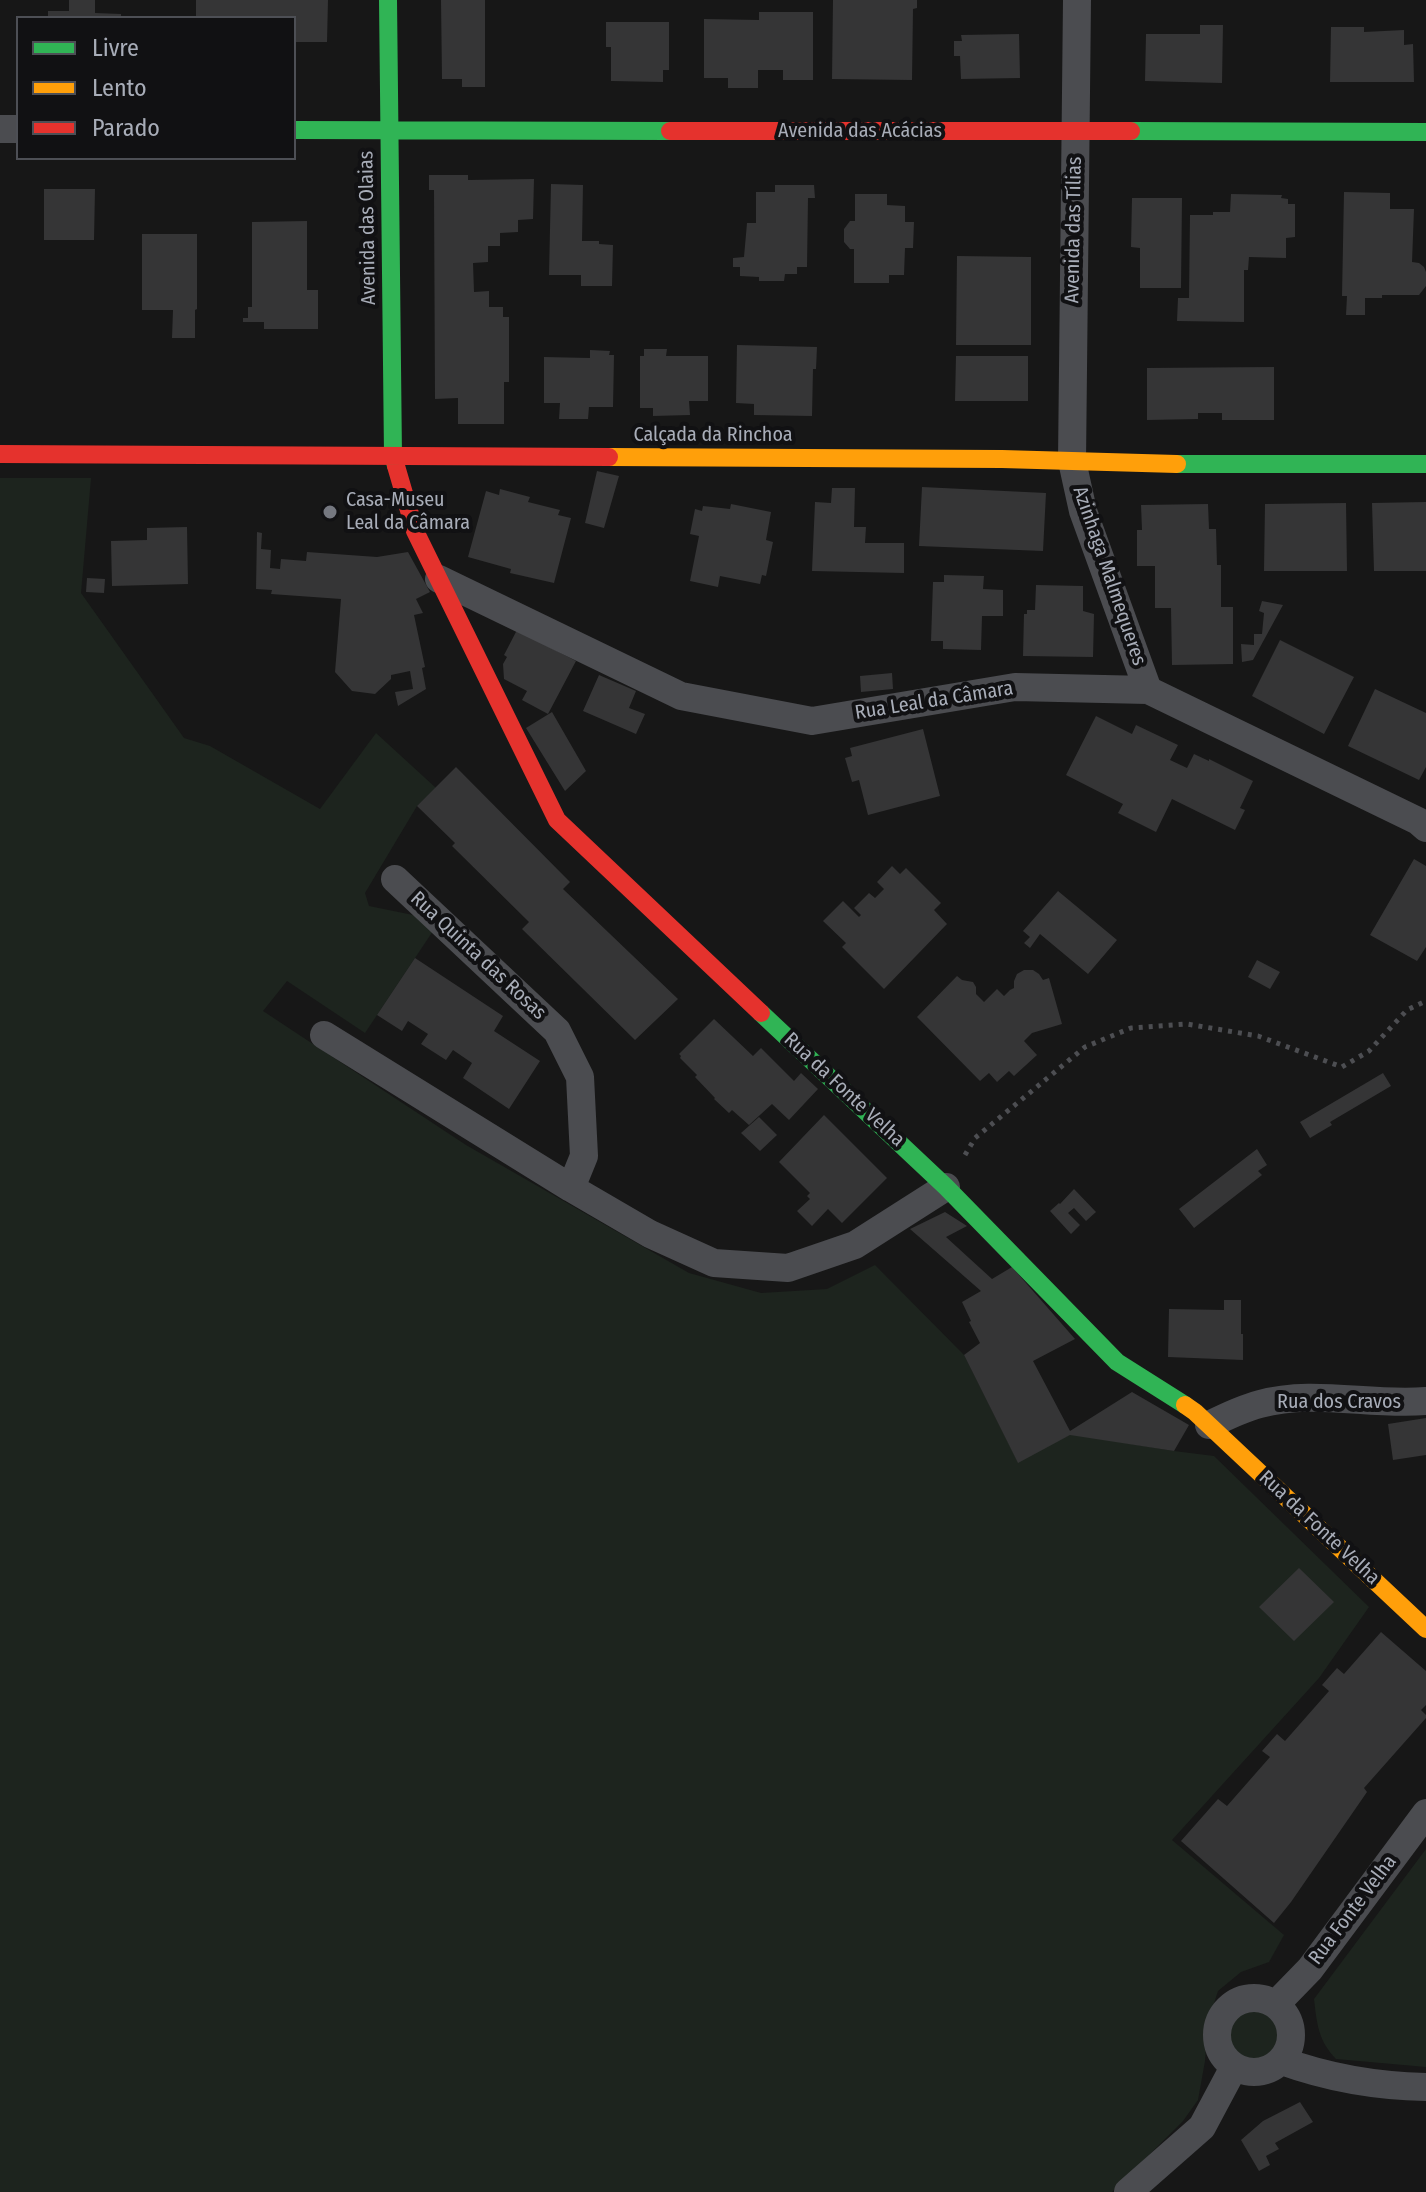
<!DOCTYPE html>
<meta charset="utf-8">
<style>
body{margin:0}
#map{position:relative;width:1426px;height:2192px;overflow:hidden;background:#171717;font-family:"Fira Sans Condensed",sans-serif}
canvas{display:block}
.legend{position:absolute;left:16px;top:16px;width:280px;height:144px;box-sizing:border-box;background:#111113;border:2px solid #4d4f55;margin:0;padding:10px 14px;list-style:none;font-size:24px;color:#a8adb8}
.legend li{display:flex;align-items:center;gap:16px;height:40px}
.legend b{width:40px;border:2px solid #4d4f55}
</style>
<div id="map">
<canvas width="1426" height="2192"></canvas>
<ul class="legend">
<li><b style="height:10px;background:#30b455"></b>Livre</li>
<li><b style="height:10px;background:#ff9f0a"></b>Lento</li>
<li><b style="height:10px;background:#e5322d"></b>Parado</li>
</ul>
</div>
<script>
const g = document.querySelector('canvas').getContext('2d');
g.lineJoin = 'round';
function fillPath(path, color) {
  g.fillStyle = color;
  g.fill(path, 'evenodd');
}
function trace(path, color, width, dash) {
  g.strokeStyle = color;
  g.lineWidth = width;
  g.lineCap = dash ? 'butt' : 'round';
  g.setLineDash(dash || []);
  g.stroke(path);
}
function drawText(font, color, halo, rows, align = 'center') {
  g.font = font + ' "Fira Sans Condensed",sans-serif';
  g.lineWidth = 8;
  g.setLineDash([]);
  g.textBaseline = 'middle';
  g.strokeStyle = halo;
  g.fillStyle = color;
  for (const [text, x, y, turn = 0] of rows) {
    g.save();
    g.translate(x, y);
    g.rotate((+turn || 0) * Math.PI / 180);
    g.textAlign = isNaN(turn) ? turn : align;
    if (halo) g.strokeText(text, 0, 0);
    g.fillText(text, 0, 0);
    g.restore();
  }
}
const green = new Path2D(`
 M0 478H91L81 593 184 738 210 746 320 809 376 733 436 788 417 806 365 893 369 906 418 916 433 931 365 1033 287 981 263 1011 466 1145 689 1273 761 1293 827 1289 875 1265 964 1355 1017 1460 1072 1434 1174 1451 1214 1456 1369 1607 1319 1678 1172 1840 1284 1935 1269 1962 1241 1972 1218 1991 1208 2022 1205 2061 1198 2100 1183 2121 1112 2192H0Z
 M1426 1849V2067L1336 2059C1318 2040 1317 2024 1314 1999Z
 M1217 2035a37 37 0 1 1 74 0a37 37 0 1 1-74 0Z`);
const building = new Path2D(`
 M69 0H95V13L121 14V18H48V11H69Z
 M196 0H328L327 42H294V18H196Z
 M441 0H485V87H462V79H442Z
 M833 0H917V8L913 9 912 80 832 79Z
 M759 12H813V80H783V70H758V88H728V78H704V19L759 20Z
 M606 22H669V70H663V82L611 81V47H606Z
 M1200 25H1223L1222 83 1145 81 1146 34H1200Z
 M1331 27H1364V32L1404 30V45L1413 44 1414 82H1330Z
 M1019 34 1020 78 961 79 960 56H954V41H962L961 35Z
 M429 175H468V180L534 179 533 219 518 220V232L500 233V246H488V262L473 263 474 292 489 291V307H503V317H509V382H504V424H458V398L435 399 434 190H429Z
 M551 184 583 185 582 241H599V244L613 245 612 286H581V275H549Z
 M775 185H814L815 198H808L807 267H797V274H785L784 281H759V277L740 276V267H733V258L744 257 747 223H756V192H775Z
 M44 189H95L94 240H44Z
 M1344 192 1390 193V209H1414L1412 262 1419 263 1424 267 1426 272V286L1419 295H1382V298H1365V315H1346L1347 296H1342Z
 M855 194H887V205L905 206V222H914L913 248H905L904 275H889V283H854V249H850L844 242V229L850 221H855Z
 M1231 194 1282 195 1281 198 1288 199V204H1295V237L1286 238V258L1249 257 1248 270H1244V322L1177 321 1178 298H1189L1190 215H1213V212H1230Z
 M1132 198H1182L1181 288H1140V248L1131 247Z
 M307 221V290H318V329H264V322H243V318H248V307H252V222Z
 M142 234H197V309L195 310V338H172L173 310H142Z
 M957 256 1031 257V345H956Z
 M737 345 817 347 816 369H813L812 416 754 415V404L736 403Z
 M644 349H667L666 356H708V401H689L690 415 653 416V408H640V356H644Z
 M590 350 610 351 609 355H614L613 407H589L588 419H559L560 403H544V357L590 358Z
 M956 356H1028V401H955Z
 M1274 367V420H1222V413H1198V419L1147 420V368Z
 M597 471 619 476 604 528 585 523Z
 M922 487 1046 493 1043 551 919 546Z
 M832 488H855L854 527H866L865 543H904V573L812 571 815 502 831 503Z
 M500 489 530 497 528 502 560 510 558 515 571 518 554 583 510 573 511 569 468 557 486 491 499 495Z
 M1426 502V571H1374L1372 503Z
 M1346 503 1347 571H1264L1265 504Z
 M731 504 771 512 766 540 773 542 766 576 762 575 760 584 720 576 718 587 690 581 699 536 690 534 695 509 702 511 703 506 730 509Z
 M1208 504 1209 529H1216L1217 565H1221V607H1233V664L1172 665 1171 608H1155V566H1137V530H1142L1141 505Z
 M187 527 188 584 112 586 111 541 147 540V528Z
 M257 532 262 533 261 549 271 550 270 568 280 569 281 559 306 561 307 552 377 557 408 552 430 592 416 599 423 613 414 615 425 667 422 668 426 689 398 706 395 692 413 689 410 671 391 675V679L375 694 352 691 335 672 341 599 271 594 272 590 256 589Z
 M944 575 984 576 983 589 1003 590V616H982L981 650 943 649V641H931L933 582H944Z
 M87 578 105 579 104 593 86 592Z
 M1036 585 1083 586V611L1094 614 1093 657 1023 656 1024 614H1027V610H1035Z
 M1262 601 1283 605 1253 660 1242 662 1241 644 1254 645V634H1262L1264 613 1259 611Z
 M517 630 576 661 548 714 522 700 527 691 504 679 503 664 507 657 504 655Z
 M1280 640 1354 677 1324 734 1252 696Z
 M892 673 893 689 861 692 860 676Z
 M599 675 636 691 629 708 645 714 636 734 583 711Z
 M1375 689 1426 713V767L1419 780 1348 746Z
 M552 712 586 771 565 791 526 728Z
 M1096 716 1132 734 1136 725 1178 745 1170 760 1187 768 1194 754 1209 761V759L1253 781 1240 808 1245 810 1235 830 1172 799 1156 832 1118 813 1123 804 1066 775Z
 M923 729 940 796 868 815 859 780 852 782 845 758 852 756 850 748Z
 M456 767 570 882 563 889 678 999 635 1040 522 929 529 922 452 846 455 843 417 806Z
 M1414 859 1426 866V947L1417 961 1370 935Z
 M892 866 900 874 906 868 941 903 934 910 947 924 884 989 842 947 846 943 823 921 843 901 859 917 861 915 854 908 869 893 875 898 884 889 877 882Z
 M1058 891 1117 940 1088 974 1040 934 1030 948 1024 943 1030 937 1023 931Z
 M415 958 503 1016 494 1031 540 1061 509 1109 463 1078 472 1063 453 1050 446 1060 421 1044 428 1034 408 1021 402 1031 377 1015Z
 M1257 960 1280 972 1270 989 1248 977Z
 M1024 970H1033L1039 974 1043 980 1049 978 1062 1024 1032 1033 1024 1041 1037 1055 1014 1076 1009 1071 997 1082 989 1073 980 1081 917 1017 957 976 962 980 973 982 976 987V994L984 1002 997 989 1004 996 1010 990 1014 988V981L1017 974Z
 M714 1019 753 1056 761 1048 794 1081 801 1073 818 1089 789 1120 772 1104 749 1125 732 1110 729 1113 714 1099 715 1098 695 1077 697 1075 680 1058 681 1056 679 1054Z
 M1383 1073 1391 1086 1330 1122 1332 1125 1310 1138 1300 1122Z
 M824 1115 887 1178 842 1223 828 1209 812 1226 797 1211 810 1199 807 1196 810 1193 779 1162Z
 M759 1117 777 1135 760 1151 741 1133Z
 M1257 1149 1267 1165 1258 1171 1262 1175 1194 1228 1179 1209Z
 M1074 1189 1096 1212 1086 1221 1074 1208 1068 1213 1080 1225 1071 1234 1050 1211 1059 1203 1060 1204Z
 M945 1212 967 1226 946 1237 992 1279 1012 1267 1075 1339 1033 1361 1070 1431 1132 1392 1189 1425 1174 1451 1070 1435 1018 1463 964 1355 980 1343 969 1322 971 1321 962 1302 981 1291 910 1229Z
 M1224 1300H1241V1334H1243V1360L1168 1357 1169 1309 1224 1310Z
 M1426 1418V1455L1393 1460 1388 1424Z
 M1299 1568 1334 1602 1294 1641 1259 1607Z
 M1381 1632 1426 1671V1705L1421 1710 1426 1715V1718L1364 1788 1367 1792 1291 1902 1274 1923 1181 1841 1218 1799 1227 1806 1270 1757 1262 1751 1277 1734 1285 1741 1329 1691 1322 1685 1337 1668 1344 1674Z
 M1300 2102 1313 2122 1275 2143 1279 2149 1266 2156 1270 2165 1259 2171 1241 2140 1263 2121Z`);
const path = new Path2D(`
 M965 1155 975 1138 1085 1047 1131 1028 1187 1024 1258 1036 1342 1067 1369 1051 1407 1010 1426 1001`);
const street = new Path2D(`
 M1077 0 1072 461 1083 511 1148 690
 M0 129H18
 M439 579 681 696 812 721 1015 687 1148 690 1418 821 1426 828
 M395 879 557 1031 580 1077 584 1156 571 1188 650 1234 714 1263 788 1268 855 1245 946 1187
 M324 1035 571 1188
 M1209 1425C1225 1417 1241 1409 1260 1404 1313 1389 1371 1406 1426 1401
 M1217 2035a37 37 0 1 1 74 0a37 37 0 1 1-74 0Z
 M1276 2004 1310 1969 1426 1813
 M1282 2061C1329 2078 1376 2086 1426 2087
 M1128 2192 1202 2127 1234 2067`);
const fast = new Path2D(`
 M388 0 393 455 396 466
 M294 130 670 131
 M1131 131 1426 132
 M1177 464H1426
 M761 1013 946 1187 1117 1362 1185 1405`);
const slow = new Path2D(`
 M609 457 1002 459 1177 464
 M1185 1405 1195 1412 1426 1629`);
const jam = new Path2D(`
 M670 131H1131
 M0 454 609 457
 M396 466 415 531 557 820 761 1013`);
const markers = [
 [330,512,8,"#757880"]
];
const streetNames = [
 ["Avenida das Acácias",860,131],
 ["Avenida das Olaias",368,228,-91],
 ["Avenida das Tílias",1074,230,-89],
 ["Calçada da Rinchoa",713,435],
 ["Azinhaga Malmequeres",1109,576,71],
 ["Rua Leal da Câmara",934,701,-9],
 ["Rua Quinta das Rosas",478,956,43],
 ["Rua da Fonte Velha",844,1090,43],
 ["Rua dos Cravos",1339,1402],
 ["Rua da Fonte Velha",1319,1528,43],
 ["Rua Fonte Velha",1353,1910,-53]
];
const poiNames = [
 ["Casa-Museu",346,500],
 ["Leal da Câmara",346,523]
];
fillPath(green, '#1d241e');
fillPath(building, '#353536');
trace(path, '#4d4e52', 5, [4, 6]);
trace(street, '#4b4c50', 28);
trace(fast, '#30b455', 18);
trace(slow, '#ff9f0a', 18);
trace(jam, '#e5322d', 18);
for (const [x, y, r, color] of markers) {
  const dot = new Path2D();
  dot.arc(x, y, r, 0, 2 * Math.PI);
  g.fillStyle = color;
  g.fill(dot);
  trace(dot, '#111113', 3);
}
drawText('20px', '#a8adb8', '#111113', streetNames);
drawText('20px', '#a8adb8', '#111113', poiNames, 'left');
</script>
